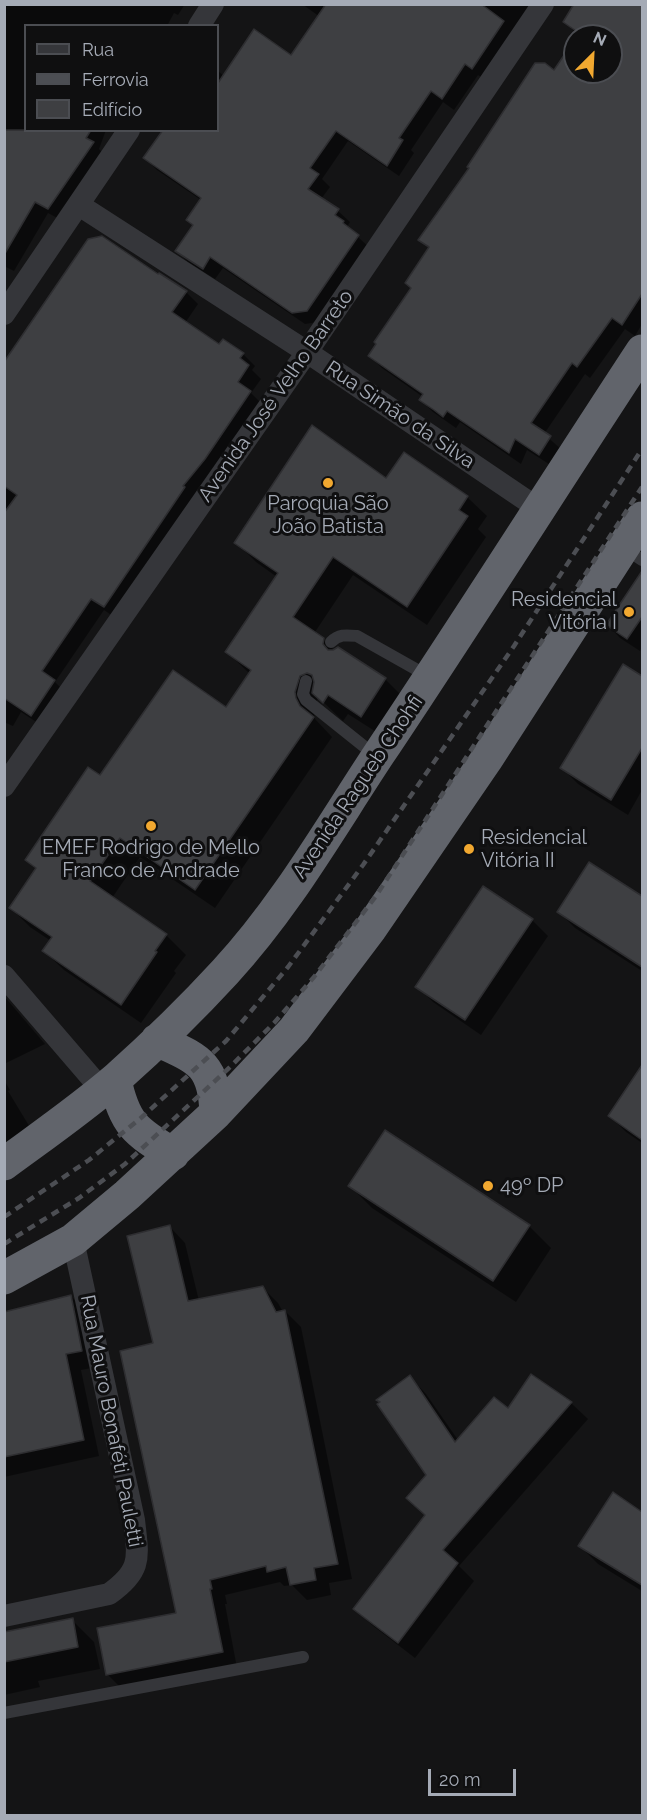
<!DOCTYPE html>
<meta charset="utf-8">
<style>
body{margin:0}
#map{position:relative;width:647px;height:1820px;overflow:hidden;background:#141415;font-family:Raleway,sans-serif}
canvas{display:block}
.frame{position:absolute;inset:0;border:6px solid #a5abb6;pointer-events:none}
.legend{position:absolute;left:24px;top:24px;width:195px;height:108px;box-sizing:border-box;background:#0f0f10;border:2px solid #4b4d52;margin:0;padding:8px 10px;list-style:none;font-size:18px;color:#a5abb6}
.legend li{display:flex;align-items:center;gap:12px;height:30px}
.legend b{width:30px;border:2px solid #4b4d52}
.north{position:absolute;left:563px;top:24px;width:60px;height:60px;box-sizing:border-box;background:#0f0f10;border:2px solid #4b4d52;border-radius:50%;rotate:24deg;font-size:16px;font-weight:700;line-height:24px;text-align:center;color:#a5abb6}
.north::after{content:'';display:block;margin:auto;width:21px;height:27px;background:#f1a830;clip-path:polygon(50% 0,100% 100%,50% 72%,0 100%)}
.scale{position:absolute;left:428px;top:1769px;width:88px;height:27px;box-sizing:border-box;border:3px solid #a5abb6;border-top:0;padding-left:8px;font-size:18px;line-height:21px;white-space:nowrap;color:#a5abb6;-webkit-text-stroke:4px #0f0f10;paint-order:stroke}
</style>
<div id="map">
<canvas width="647" height="1820"></canvas>
<div class="frame"></div>
<ul class="legend">
<li><b style="height:8px;background:#35363a"></b>Rua</li>
<li><b style="height:8px;background:#4c4e53"></b>Ferrovia</li>
<li><b style="height:16px;background:#3e3f42"></b>Edifício</li>
</ul>
<div class="north">N</div>
<div class="scale">20 m</div>
</div>
<script>
const g = document.querySelector('canvas').getContext('2d');
g.lineJoin = 'round';
function fillPath(path, color) {
  g.fillStyle = color;
  g.fill(path, 'evenodd');
}
function trace(path, color, width, dash) {
  g.strokeStyle = color;
  g.lineWidth = width;
  g.lineCap = dash ? 'butt' : 'round';
  g.setLineDash(dash || []);
  g.stroke(path);
}
function drawText(font, color, halo, rows, align = 'center') {
  g.font = font + ' Raleway,sans-serif';
  g.lineWidth = 6;
  g.setLineDash([]);
  g.textBaseline = 'middle';
  g.strokeStyle = halo;
  g.fillStyle = color;
  for (const [text, x, y, turn = 0] of rows) {
    g.save();
    g.translate(x, y);
    g.rotate((+turn || 0) * Math.PI / 180);
    g.textAlign = isNaN(turn) ? turn : align;
    if (halo) g.strokeText(text, 0, 0);
    g.fillText(text, 0, 0);
    g.restore();
  }
}
const shadow = new Path2D(`
 M4 4H185L178 15 174 13 167 26H26V130H106L99 149 105 155 61 220 48 213 14 271 4 266Z
 M302 4H535L484 79 478 75 454 110 443 102 411 150 414 153 399 176 348 141 322 179 330 187 321 199 338 211 350 222 347 227 370 248 318 322 305 324 223 268 215 279 188 262 177 251 194 226 187 220 201 200 157 170 145 158 218 130V71L224 76 291 57 320 17Z
 M576 4H642V324L635 336 625 329 590 378 585 374 544 434 562 450 552 466 527 450 521 464 460 422 456 428 433 412 421 400 423 397 382 368 370 356 412 288 430 249 420 239 554 72 575 42V72H611V36H579L565 22Z
 M159 276 186 292 198 304 185 323 220 346 243 354 255 366 252 370 261 379 251 393 262 404 117 619 104 610 55 682 66 693 44 727 21 712 13 726 4 722V399Z
 M404 454 467 497 487 516 478 529 486 537 427 625 353 575 315 632 335 651 338 649 385 679 405 699 381 735 348 714 343 721 318 697 314 713 315 719 332 737 215 908 140 857 112 898 166 935 186 955 174 971 176 973 141 1023 64 970 44 951 51 941 30 927 11 908 37 870 27 859 100 778 226 709 250 674 227 652 277 577 256 562 236 542 387 480Z
 M629 594 642 602V647L640 651 620 638 608 625Z
 M624 666 642 678V790L628 815 578 784 562 768Z
 M590 864 642 898V971L575 928 559 912Z
 M532 920 548 936 481 1035 433 1002 417 986Z
 M4 996 45 1044 4 1064Z
 M642 1067V1143L626 1132 610 1116Z
 M4 1080 10 1090 8 1091 31 1129 4 1146Z
 M350 1186 529 1226 551 1248 516 1302 372 1208Z
 M170 1227 185 1243 199 1301 263 1288 278 1303 283 1312 285 1311 301 1327 352 1579 329 1583 331 1595 307 1600 292 1585 284 1586 280 1582 225 1595 227 1604H225L237 1668 123 1690 107 1674 178 1614 155 1345Z
 M71 1296 87 1312 97 1367 81 1370 99 1456 4 1477V1314Z
 M531 1376 571 1403 588 1419 459 1566 474 1581 415 1658 372 1625 355 1609 426 1516 428 1475 410 1377 426 1394 458 1440 508 1411Z
 M613 1494 642 1514V1591L598 1564 580 1546Z
 M72 1620 94 1642 100 1669 38 1681 40 1687 4 1695V1634Z`);
const building = new Path2D(`
 M326 4H481L504 21 472 69 465 64 442 99 431 91 399 138 403 140 387 166 336 131 310 168 319 174 308 189 339 209 335 215 344 221 343 223 359 235 307 311 292 313 210 257 203 269 175 251 193 225 186 220 201 198 143 158 163 130H218V83L254 29 291 55Z
 M574 4H642V294L622 325 612 318 577 367 572 363 531 423 551 436 539 455 515 439 509 453 447 411 443 417 434 410 419 400 423 394 368 356 376 344 374 342 411 288 405 283 429 247 418 240 469 168 467 167 535 63H545L554 70 575 39V72H611V36H577L579 33 563 22Z
 M4 130H91L86 138 94 142 48 209 35 202 4 255Z
 M102 236 158 274 159 273 187 291 172 312 219 344 223 339 244 353 240 358 249 365 238 382 251 391 205 459 183 486 185 487 104 607 91 599 42 671 55 680 31 716 4 698V513L17 495 4 486V362L88 239Z
 M312 425 386 478 404 452 468 496 459 510 468 516 407 607 333 557 293 617 324 638 323 644 328 650H333L338 647 386 678 361 717 328 695 323 703 312 693 314 682 312 675 307 673 300 676 295 692 296 698 300 706 314 717 195 890 120 838 90 881 167 934 155 951 157 952 121 1005 42 951 52 937 9 908 36 868 25 860 88 767 100 775 173 670 226 707 251 670 225 652 278 573 234 543Z
 M642 571V617L627 639 606 625Z
 M623 664 642 676V748L611 800 560 768Z
 M589 862 642 896V967L557 912Z
 M483 886 533 919 465 1020 415 987Z
 M642 1065V1140L608 1116Z
 M385 1130 530 1225 493 1281 348 1186Z
 M170 1225 188 1301 263 1286 276 1312 285 1310 338 1564 314 1568 316 1580 290 1585 286 1567 267 1572 266 1566 210 1580 212 1589H210L223 1652 106 1675 97 1628 176 1613 120 1351 153 1343 127 1236Z
 M71 1295 82 1351 66 1354 84 1440 4 1457V1312Z
 M531 1374 572 1402 443 1550 458 1563 398 1643 353 1609 425 1515 406 1498 426 1475 377 1404 380 1402 376 1400 410 1375 455 1442 494 1397 508 1408Z
 M613 1492 642 1512V1585L578 1546Z
 M73 1618 78 1647 4 1662V1632Z`);
const lane = new Path2D(`
 M624 548 642 560
 M331 642C339 634 346 635 357 636L428 676
 M306 681 303 694 306 700 376 756
 M4 1713 303 1657`);
const street = new Path2D(`
 M199 26 213 4
 M79 205 307 352 539 509
 M4 314 129 130
 M4 786 307 352 543 4
 M4 976 102 1090
 M4 1616 109 1594C143 1570 138 1557 134 1520L73 1240`);
const highway = new Path2D(`
 M157 1040C198 1059 214 1063 216 1113
 M115 1080C124 1123 135 1132 173 1154
 M4 1164C42 1136 81 1109 117 1078 154 1045 191 1009 225 972 286 906 330 828 379 754 468 621 554 485 642 351
 M4 1278 73 1240 127 1195 216 1113 294 1030 371 928 486 760 642 518`);
const rail = new Path2D(`
 M4 1217 89 1160 142 1117 226 1041 288 967 363 865 514 646 642 449
 M4 1244 79 1198 125 1164 229 1068 274 1023 314 977 376 896 642 487`);
const markers = [
 [328,483,6,"#f1a830"],
 [629,612,6,"#f1a830"],
 [151,826,6,"#f1a830"],
 [469,849,6,"#f1a830"],
 [488,1186,6,"#f1a830"]
];
const streetNames = [
 ["Avenida José Velho Barreto",276,396,-55],
 ["Rua Simão da Silva",400,415,34],
 ["Avenida Ragueb Chohfi",358,787,-56],
 ["Rua Mauro Bonaféti Pauletti",111,1421,79]
];
const poiNames = [
 ["Paroquia São",328,504],
 ["João Batista",328,527],
 ["Residencial",617,600,"right"],
 ["Vitória I",617,623,"right"],
 ["Residencial",481,838,"left"],
 ["Vitória II",481,861,"left"],
 ["EMEF Rodrigo de Mello",151,848],
 ["Franco de Andrade",151,871],
 ["49º DP",500,1186,"left"]
];
fillPath(shadow, '#0007');
fillPath(building, '#3e3f42');
trace(building, '#2e2e31', 1.5);
trace(lane, '#35363a', 12);
trace(street, '#35363a', 22);
trace(highway, '#61646b', 33);
trace(rail, '#4c4e53', 4.5, [8, 6]);
for (const [x, y, r, color] of markers) {
  const dot = new Path2D();
  dot.arc(x, y, r, 0, 2 * Math.PI);
  g.fillStyle = color;
  g.fill(dot);
  trace(dot, '#0f0f10', 2);
}
drawText('20px', '#a5abb6', '#0f0f10', streetNames);
drawText('20px', '#a5abb6', '#0f0f10', poiNames);
</script>
